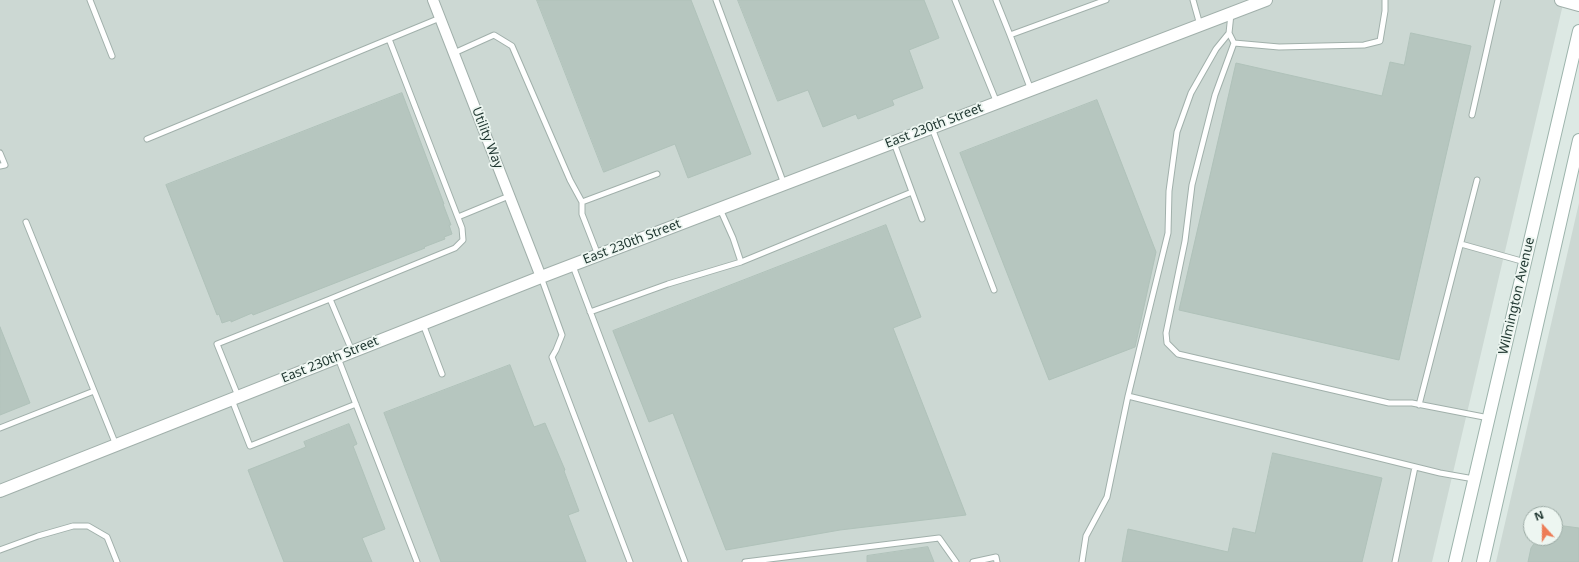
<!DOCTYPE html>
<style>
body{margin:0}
#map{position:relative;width:1579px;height:562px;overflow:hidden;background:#dde9e4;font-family:"Noto Sans",sans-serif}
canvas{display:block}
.north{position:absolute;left:1523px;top:506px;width:40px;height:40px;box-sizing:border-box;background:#edf6f1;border:1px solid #9baaa4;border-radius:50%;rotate:339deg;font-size:11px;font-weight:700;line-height:16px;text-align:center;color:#203731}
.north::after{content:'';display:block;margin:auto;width:14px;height:18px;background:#ed7c56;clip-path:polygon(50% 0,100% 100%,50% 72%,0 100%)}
</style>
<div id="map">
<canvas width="1579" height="562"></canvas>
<div class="north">N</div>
</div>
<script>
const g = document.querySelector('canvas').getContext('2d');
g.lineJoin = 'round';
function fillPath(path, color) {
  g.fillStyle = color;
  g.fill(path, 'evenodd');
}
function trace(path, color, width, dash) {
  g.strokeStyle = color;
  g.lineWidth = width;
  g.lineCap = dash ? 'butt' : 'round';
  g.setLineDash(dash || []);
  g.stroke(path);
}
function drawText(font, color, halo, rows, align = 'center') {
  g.font = font + ' "Noto Sans",sans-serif';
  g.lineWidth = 3.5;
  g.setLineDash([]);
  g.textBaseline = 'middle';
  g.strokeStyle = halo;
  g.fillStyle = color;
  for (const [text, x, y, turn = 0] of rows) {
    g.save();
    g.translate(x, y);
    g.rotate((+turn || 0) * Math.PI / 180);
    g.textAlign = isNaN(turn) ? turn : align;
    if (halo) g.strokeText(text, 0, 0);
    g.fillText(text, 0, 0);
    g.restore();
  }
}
const built = new Path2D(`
 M0 0H1564L1432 562H0Z
 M1579 203V562H1496L1521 454ZM1531 514H1555V538H1531Z`);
const building = new Path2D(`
 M537 0H691L751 154 688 178 675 144 604 172Z
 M738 0H924L939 38 909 50 923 88 892 100 894 105 858 119 856 114 823 127 808 90 778 101Z
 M1411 33 1471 46 1399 360 1179 310 1236 63 1382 96 1390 62 1404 65Z
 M402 93 444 204H443L451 225H449L452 234 444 237 445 239 424 247 425 248 253 315 252 313 231 322V320L222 323 219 314 217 315 166 185Z
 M1097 100 1156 252 1135 347 1049 380 960 153Z
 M886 225 921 317 893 328 966 515 840 530 726 550 673 413 649 422 613 331Z
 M0 327 30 403 0 415Z
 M510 365 534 427 545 423 565 470 564 471 579 511 568 515 586 562H441L384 413Z
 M349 424 357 444 353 446 385 529 362 538 372 562H284L248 470 306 447 304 442Z
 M1273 453 1382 478 1362 562H1122L1128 529 1228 552 1233 528 1255 533Z
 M1564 526 1579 528V562H1528L1531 548 1538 538H1555V527Z
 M928 547 934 562H867V556Z`);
const service = new Path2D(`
 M90 0 112 56
 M716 0 784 184
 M955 0 997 103
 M996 0 1010 35
 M1193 0 1200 25
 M1385 0V11L1380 41 1364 45 1279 47 1234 43 1215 95 1192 185 1185 241 1166 333 1167 343 1178 354 1389 403H1412L1489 418
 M1231 14 1229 33 1234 43
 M389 39 440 18
 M454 53 494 35 512 46 570 180 582 202V214L598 255
 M1031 90 1010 35 1106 0
 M1472 115 1498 0
 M932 128 994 290
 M147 139 389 39 462 228 463 240 455 248 330 299 352 351
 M894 143 922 219
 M0 153 5 165 0 166
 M582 202 657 174
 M458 217 509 196
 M26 222 116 445
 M1461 244 1525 262
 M741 262 912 192
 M573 266 685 562
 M541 277 562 335 556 350 552 357 630 562
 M590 312 668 284 741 262 733 238 720 209
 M423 324 442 374
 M338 358 417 562
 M238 396 217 344 330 299
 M1128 396 1440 473 1474 479
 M232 400 250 446 356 404
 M1419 405 1477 180
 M0 428 94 391
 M0 550 38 536 73 526H88L107 537 117 562
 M745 562 939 538 956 562
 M973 562 996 557 997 562
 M1082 562 1086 536 1107 497 1128 396 1168 233 1169 191 1177 132 1191 93 1216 49 1229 33
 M1395 562 1415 467`);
const minor = new Path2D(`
 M433 0 541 277`);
const tertiary = new Path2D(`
 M1561 0 1579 5
 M0 491 541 277 1266 0`);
const secondary = new Path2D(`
 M1455 562 1579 31
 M1483 562 1579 140`);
const streetNames = [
 ["East 230th Street",934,126,-21],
 ["Utility Way",487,138,69],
 ["East 230th Street",632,242,-21],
 ["Wilmington Avenue",1517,296,-77],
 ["East 230th Street",330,360,-22]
];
fillPath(built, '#ccd8d3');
fillPath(building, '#b6c6bf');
trace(building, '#b0c2ba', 1);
trace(service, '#a1b0ab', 7);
trace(minor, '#a1b0ab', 12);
trace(tertiary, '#a1b0ab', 14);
trace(secondary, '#9db4ac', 14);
trace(service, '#fff', 5);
trace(minor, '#fff', 10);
trace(tertiary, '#fff', 12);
trace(secondary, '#fff', 12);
drawText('13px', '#203731', '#edf6f1', streetNames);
</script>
